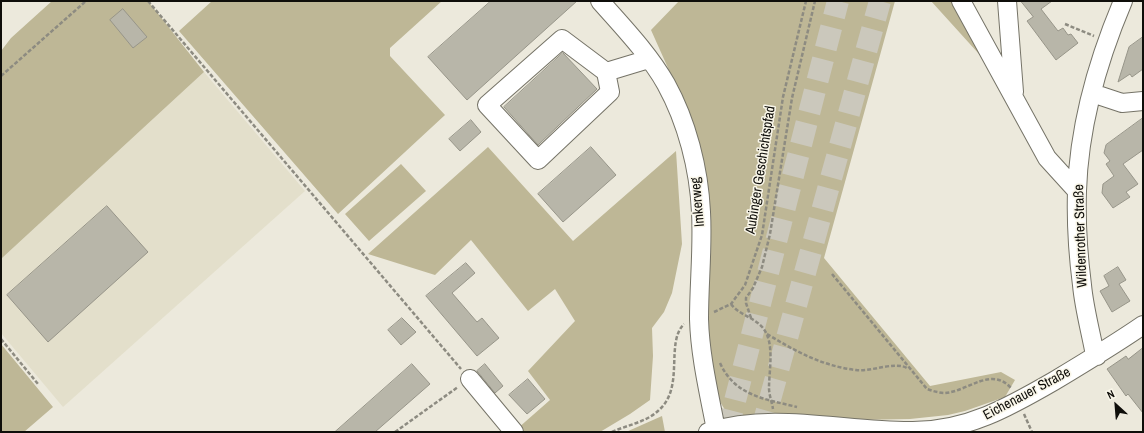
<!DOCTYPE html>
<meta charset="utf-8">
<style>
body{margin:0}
#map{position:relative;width:1144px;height:433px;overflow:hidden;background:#ece9dc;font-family:"Archivo Narrow",sans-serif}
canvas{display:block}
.frame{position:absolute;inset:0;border:2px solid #0f0e0a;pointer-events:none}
.north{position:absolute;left:1096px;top:385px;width:40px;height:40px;-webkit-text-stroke:3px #f9f6e9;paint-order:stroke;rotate:334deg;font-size:11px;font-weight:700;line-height:16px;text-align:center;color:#0f0e0a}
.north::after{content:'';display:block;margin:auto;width:14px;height:18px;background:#0f0e0a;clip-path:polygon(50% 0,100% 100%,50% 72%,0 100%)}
</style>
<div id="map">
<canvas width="1144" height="433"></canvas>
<div class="frame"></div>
<div class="north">N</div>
</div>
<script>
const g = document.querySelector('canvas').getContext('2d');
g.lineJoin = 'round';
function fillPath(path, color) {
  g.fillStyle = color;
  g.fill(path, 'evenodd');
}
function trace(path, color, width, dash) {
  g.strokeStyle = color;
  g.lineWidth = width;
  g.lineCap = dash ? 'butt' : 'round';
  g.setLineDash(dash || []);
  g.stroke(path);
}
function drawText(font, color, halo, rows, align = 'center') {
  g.font = font + ' "Archivo Narrow",sans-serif';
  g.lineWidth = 3;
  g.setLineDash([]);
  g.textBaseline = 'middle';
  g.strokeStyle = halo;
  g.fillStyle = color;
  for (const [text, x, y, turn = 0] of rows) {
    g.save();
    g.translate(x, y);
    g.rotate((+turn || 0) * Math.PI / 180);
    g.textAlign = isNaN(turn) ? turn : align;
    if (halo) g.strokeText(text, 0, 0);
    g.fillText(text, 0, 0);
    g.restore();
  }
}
const built = new Path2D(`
 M204 72 305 191 63 407 1 333V259Z`);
const green = new Path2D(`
 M52 1H148L204 72 1 259V51L11 38Z
 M212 1H442L390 48V56L445 115 338 214 179 31Z
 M679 1H895L824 258 930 386 1001 372 1015 380 1005 397 965 411 948 415 910 419 856 420 730 419 718 398 705 330 710 207 706 177 689 115 651 30Z
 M931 1H957L998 75Z
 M488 147 573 241 676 151 682 244 672 293 664 312 652 328 653 356 650 400 630 414 600 432H520L517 429 550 400 528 371 575 321 555 289 528 311 471 240 435 275 368 254Z
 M401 164 426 191 369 241 345 214Z
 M1 344 53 407 24 432H1Z
 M662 416 665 432H626Z`);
const building = new Path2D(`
 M491 1H577L467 100 428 57Z
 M1021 1H1052L1041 9 1058 31 1063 28 1068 35 1071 34 1078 43 1056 60 1027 21 1033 17Z
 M123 9 147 37 133 48 110 20Z
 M1143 37V69L1132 77 1130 74 1118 82 1129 47Z
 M563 53 597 89 538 145 504 107Z
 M1143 118V150L1123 164 1138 184 1126 192 1130 197 1113 208 1102 193 1103 184 1114 176 1106 164 1110 161 1104 153 1106 145Z
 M471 120 481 132 460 151 449 139Z
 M591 147 616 175 563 222 538 194Z
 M107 206 148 252 48 342 7 295Z
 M466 263 475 273 452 293 477 322 482 318 499 338 477 356 426 296Z
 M1118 267 1126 280 1119 284 1130 301 1112 312 1100 291 1109 286 1104 276Z
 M402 318 416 332 401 345 388 330Z
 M1143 348V413L1128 394 1126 396 1107 369 1126 356 1128 359Z
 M412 364 430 384 375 432H335Z
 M485 364 503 386 495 393 477 371Z
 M528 379 545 399 527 414 509 395Z`);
const highwayTunnel = new Path2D(`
 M727 432 838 1
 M761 432 880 1`);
const path = new Path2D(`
 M148 1 461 369
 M1065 24 1094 36
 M1 76 86 1
 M832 274 927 389C933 391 939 393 945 393 969 391 991 366 1011 388
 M731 304C739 315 754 317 763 328 775 343 769 370 769 388 769 395 772 402 773 409
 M714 312 731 304 745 285 762 235 783 97 806 1
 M751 318 746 303V298L753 288 762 267 770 234 792 98 815 1
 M767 334C795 351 822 366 856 370 872 372 894 361 907 368
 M1 339 38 384
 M720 363C735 396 765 399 797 407
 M1024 414 1032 432
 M395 432 458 387
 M612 432C627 425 647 422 659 410 685 387 665 343 684 324`);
const minor = new Path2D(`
 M600 1C623 27 649 54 666 84 687 122 699 169 701 212 703 247 699 283 699 319 700 356 709 393 716 430
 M961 1 1047 158 1077 191
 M1007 1 1014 92
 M606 72 610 92 538 160 487 105 562 39 606 72 649 59
 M1092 93 1122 103 1143 101
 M1097 356 1094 350C1090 329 1084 307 1082 285 1078 254 1076 222 1077 191 1079 126 1098 60 1123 1
 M470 379 514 432
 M708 432C774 411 846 432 913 431 967 431 1009 407 1054 381 1084 363 1114 345 1143 325`);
const streetNames = [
 ["Aubinger Geschichtspfad",761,170,-81],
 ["Imkerweg",698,202,-95],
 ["Wildenrother Straße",1081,236,-92],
 ["Eichenauer Straße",1027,394,-28]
];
fillPath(built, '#e3dfcb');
fillPath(green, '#beb796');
fillPath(building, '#b8b6a9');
trace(building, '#979589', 1);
trace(highwayTunnel, '#cbc8bc', 22, [22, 11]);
trace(minor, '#757367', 20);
trace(path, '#8d8b81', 2.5, [4, 2]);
trace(minor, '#fff', 18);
drawText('14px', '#0f0e0a', '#f9f6e9', streetNames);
</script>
